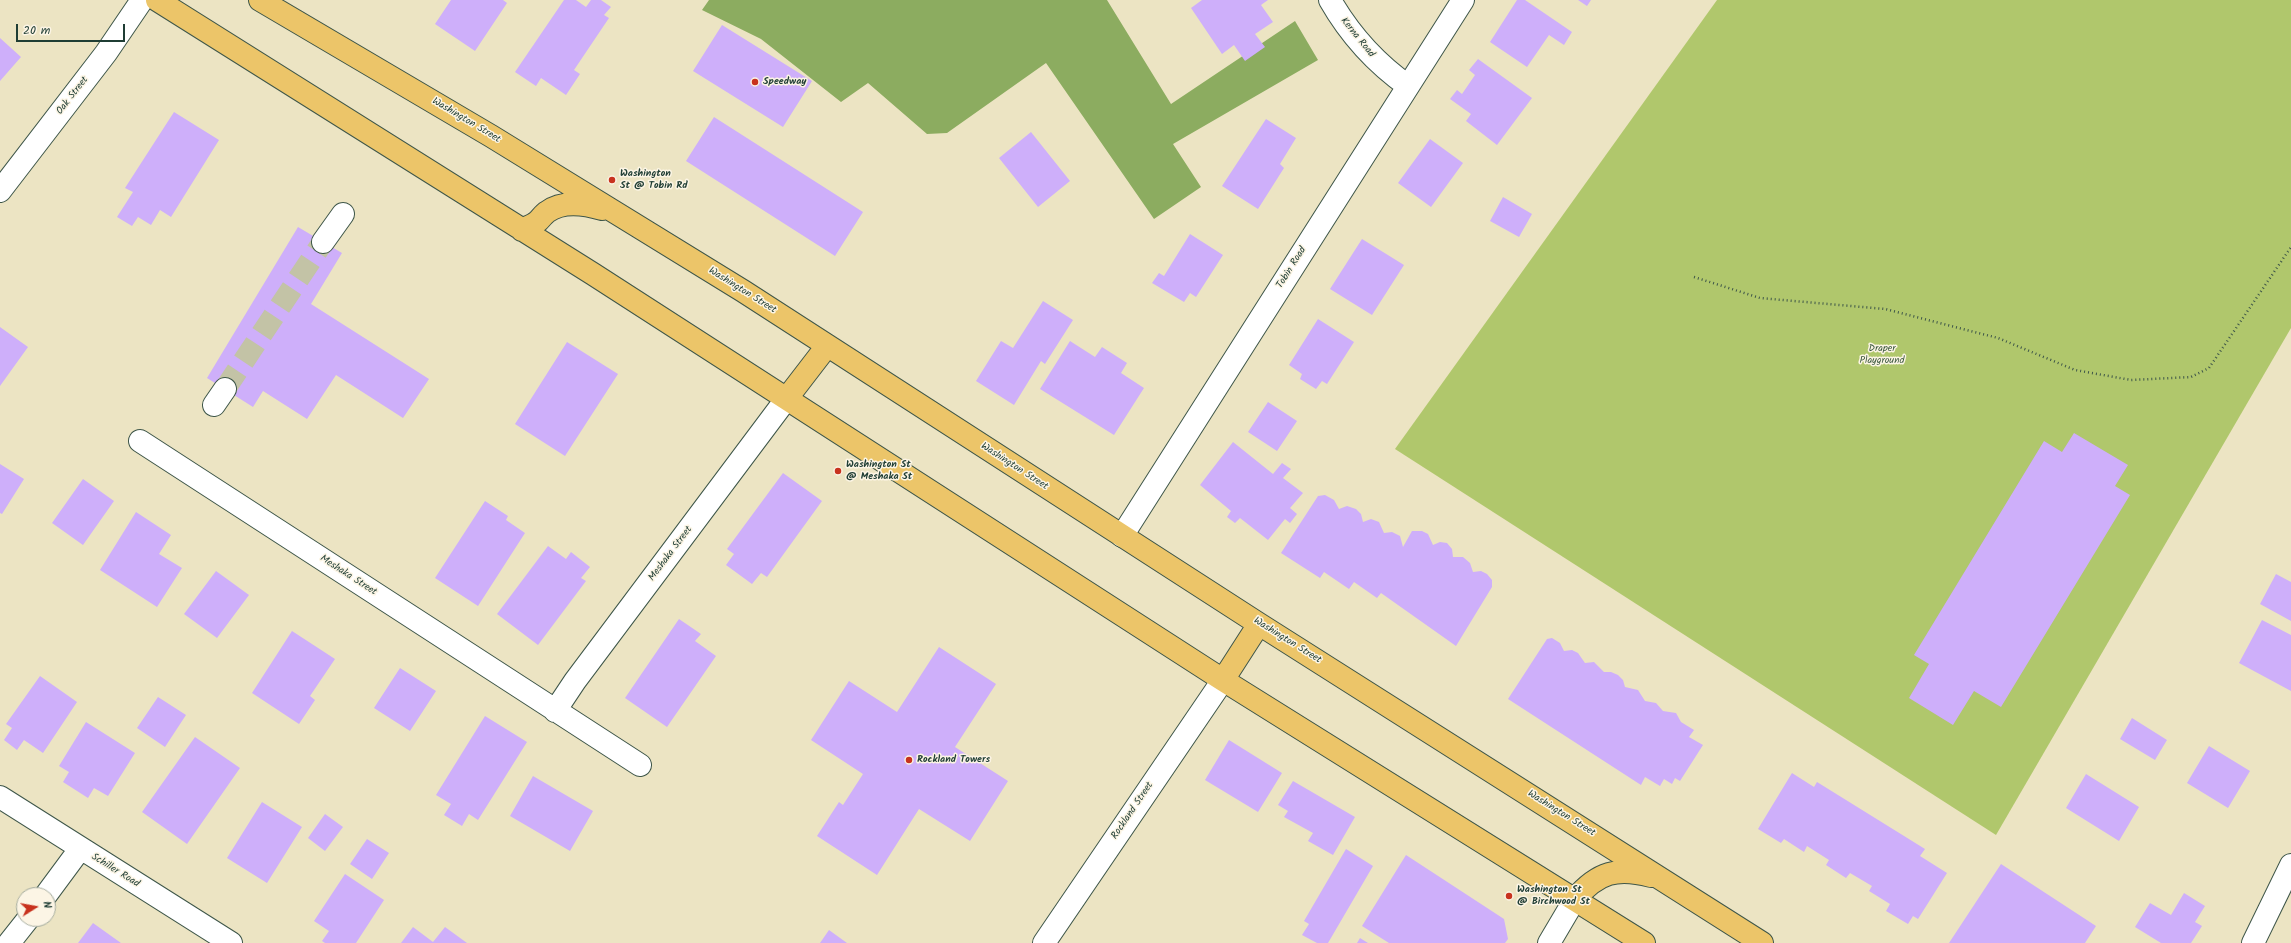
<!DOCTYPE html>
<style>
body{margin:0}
#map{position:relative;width:2291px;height:943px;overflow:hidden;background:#ece4c3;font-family:Kalam,sans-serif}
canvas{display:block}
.north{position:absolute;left:16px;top:887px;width:40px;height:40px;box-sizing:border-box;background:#fcf5e5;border:1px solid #a4ab9e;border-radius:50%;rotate:79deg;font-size:11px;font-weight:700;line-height:16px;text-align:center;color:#1f3d34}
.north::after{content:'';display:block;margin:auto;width:14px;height:18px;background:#c8321e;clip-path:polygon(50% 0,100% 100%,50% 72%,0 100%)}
.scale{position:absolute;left:16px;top:24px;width:109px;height:18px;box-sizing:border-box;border:2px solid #1f3d34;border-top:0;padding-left:5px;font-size:12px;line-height:14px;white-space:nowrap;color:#1f3d34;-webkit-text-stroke:3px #fcf5e5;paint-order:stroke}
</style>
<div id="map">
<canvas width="2291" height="943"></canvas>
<div class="north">N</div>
<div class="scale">20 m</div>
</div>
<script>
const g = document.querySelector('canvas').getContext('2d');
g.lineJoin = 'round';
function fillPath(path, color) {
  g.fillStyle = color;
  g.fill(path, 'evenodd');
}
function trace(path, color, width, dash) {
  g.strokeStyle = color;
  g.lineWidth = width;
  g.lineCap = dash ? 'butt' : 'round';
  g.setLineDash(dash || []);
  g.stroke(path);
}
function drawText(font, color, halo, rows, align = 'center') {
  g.font = font + ' Kalam,sans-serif';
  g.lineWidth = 3;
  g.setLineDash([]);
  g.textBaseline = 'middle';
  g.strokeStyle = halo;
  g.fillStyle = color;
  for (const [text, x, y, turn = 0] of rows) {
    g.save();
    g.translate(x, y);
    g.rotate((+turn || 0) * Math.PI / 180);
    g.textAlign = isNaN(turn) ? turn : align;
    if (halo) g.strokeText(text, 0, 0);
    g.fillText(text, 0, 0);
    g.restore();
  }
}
const green = new Path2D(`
 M1717 0H2291V328L1996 835 1395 449Z`);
const forest = new Path2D(`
 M709 0H1107L1171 104 1295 21 1318 60 1173 144 1201 187 1154 219 1046 63 947 133 927 134 868 83 841 102 761 39 702 10Z`);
const building = new Path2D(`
 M451 0H503L507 3 475 51 435 24Z
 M564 0H576L586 7 591 0H601L611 7 604 15 609 18 574 70 580 74 566 95 541 78 536 86 515 72Z
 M1202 0H1268L1261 5 1273 22 1255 34 1265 47 1245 61 1234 45 1222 54 1191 8Z
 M1517 0H1525L1572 32 1564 45 1549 35 1527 67 1490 42Z
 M1578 0H1591L1587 6Z
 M722 25 812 81 783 127 693 71Z
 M0 38 21 57 0 81Z
 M1478 59 1532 98 1497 145 1466 121 1471 114 1450 99 1457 90 1462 94 1475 75 1469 70Z
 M174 112 219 140 171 217 160 210 151 225 138 217 132 226 117 217 133 192 125 188Z
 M714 117 863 212 835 256 686 161Z
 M1266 119 1296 138 1280 164 1284 168 1258 209 1222 186Z
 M1031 132 1070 181 1038 207 999 158Z
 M1430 139 1463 163 1431 207 1398 183Z
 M1503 197 1532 214 1519 237 1490 221Z
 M298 227 342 253 311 304 429 379 403 418 336 375 307 419 263 391 253 407 207 378Z
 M1190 234 1223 255 1196 297 1190 293 1184 302 1152 283 1159 273 1164 276Z
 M1362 239 1404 265 1372 315 1330 289Z
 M1043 301 1073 320 1045 364 1041 361 1014 405 976 381 1001 341 1013 348Z
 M1318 319 1354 342 1327 384 1322 381 1316 389 1300 379 1302 374 1289 365Z
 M0 327 28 347 0 386Z
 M1070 341 1095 357 1102 347 1127 363 1121 373 1144 388 1114 435 1040 389Z
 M567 342 618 374 565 456 515 424Z
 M1268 402 1297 421 1277 451 1248 432Z
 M2074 433 2128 465 2115 486 2130 495 2001 707 1974 691 1953 725 1909 698 1929 664 1914 655 2044 441 2062 452Z
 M1233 442 1273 474 1282 463 1291 469 1283 478 1303 493 1290 508 1297 514 1290 523 1285 519 1268 540 1240 518 1235 523 1227 517 1231 511 1200 485Z
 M0 464 24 479 2 514 0 513Z
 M783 473 822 501 767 577 761 573 752 584 726 565 734 554 727 549Z
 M83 479 114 501 83 545 52 523Z
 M1325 495 1334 500 1339 509 1347 506 1356 509 1361 514 1363 522 1371 519 1379 522 1384 533 1392 532 1400 536 1403 547 1412 531H1422L1428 534 1433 545 1440 542 1447 543 1452 549 1453 557H1463L1470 563 1473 572 1481 571 1487 574 1492 580V587L1456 646 1381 593 1377 598 1354 582 1349 589 1324 572 1320 578 1281 553 1318 496Z
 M485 501 508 516 506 520 525 533 478 606 435 578Z
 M136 512 171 535 159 554 182 568 157 607 100 570Z
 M548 546 566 559 571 552 590 567 581 578 586 581 538 645 497 614Z
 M216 571 249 595 217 638 184 614Z
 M2276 574 2291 582V621L2260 604Z
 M679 619 701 634 695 641 716 656 667 727 625 698Z
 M2262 620 2291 635V691L2239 663Z
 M292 631 335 659 310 696 315 700 299 724 252 693Z
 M1552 638 1560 643 1564 651 1572 650 1578 653 1585 663 1594 662 1604 672H1611L1618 675 1623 680 1625 687 1638 690 1645 701 1656 703 1663 711 1676 713 1681 722 1694 730 1689 737 1703 745 1680 781 1675 778 1672 784 1664 779 1660 786 1645 777 1641 785 1508 699 1547 639Z
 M939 647 996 684 955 747 1008 781 970 841 919 809 877 875 817 836 839 802 843 805 863 774 811 740 849 681 897 712Z
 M400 668 436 691 410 731 374 708Z
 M40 676 77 702 43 753 24 740 17 750 4 740 12 728 6 724Z
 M158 697 186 715 165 747 137 728Z
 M485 716 527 742 478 820 469 814 462 826 444 815 451 804 436 795Z
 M2132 718 2167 740 2155 760 2120 739Z
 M86 722 135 753 108 796 94 788 88 798 63 782 69 772 59 766Z
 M195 737 240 768 187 844 142 812Z
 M1229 740 1282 773 1258 812 1205 780Z
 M2209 746 2250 771 2228 808 2187 783Z
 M1792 773 1814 787 1817 782 1925 849 1920 856 1947 873 1918 919 1913 916 1908 924 1886 911 1890 904 1869 891 1872 886 1850 873 1846 878 1826 865 1829 860 1807 846 1804 852 1784 839 1781 843 1758 829Z
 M2086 774 2139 807 2119 841 2066 808Z
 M533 776 593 811 570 851 510 816Z
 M1293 781 1355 817 1333 855 1308 841 1313 833 1284 817 1288 811 1278 805Z
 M262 802 302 827 267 883 227 858Z
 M325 814 343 827 325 851 308 838Z
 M367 839 389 853 372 879 350 864Z
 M1346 849 1373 866 1328 943H1317L1302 935 1309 924 1304 921Z
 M1406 855 1504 919 1508 939 1505 943H1389L1362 926Z
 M2001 864 2096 926 2085 943H1949Z
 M345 874 384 900 356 943H325L322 941 329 931 314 921Z
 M2184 893 2205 906 2195 922 2202 926 2191 943H2161L2135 927 2150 903 2171 915Z
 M93 923 121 943H78Z
 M413 927 433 942 445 927 467 943H401Z
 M829 930 847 943H820Z
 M1360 938 1368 943H1357Z`);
const minorTunnel = new Path2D(`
 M225 389 323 242`);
const path = new Path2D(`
 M1694 277 1760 298 1885 309 1998 338 2075 370 2131 380 2191 377 2209 368 2291 247`);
const minor = new Path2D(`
 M1330 0C1350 35 1374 62 1408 86
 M0 191 106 53 142 0
 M323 242 343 214
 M214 405 225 389
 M140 441 640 765
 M1122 536 1463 0
 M555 711 575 681 787 398
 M0 797 231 943
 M46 895 80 849
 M9 943 28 919
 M1044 943 1223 680
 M1549 943 1575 899
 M2253 943 2291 865`);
const major = new Path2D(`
 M157 0 593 274 1223 680 1644 943
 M260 0 491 136 743 291 1259 624 1762 943
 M522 230C527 227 534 225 538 221 541 218 544 214 547 212 563 200 585 204 602 209
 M787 398 827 346
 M1223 680 1259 624
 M1575 899C1598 872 1617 867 1651 876`);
const markers = [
 [755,82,4,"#c8321e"],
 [612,180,4,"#c8321e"],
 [838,471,4,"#c8321e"],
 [909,760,4,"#c8321e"],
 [1509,896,4,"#c8321e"]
];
const streetNames = [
 ["Kerna Road",1357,38,51],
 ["Oak Street",73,96,-52],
 ["Washington Street",466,121,31],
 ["Tobin Road",1292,268,-58],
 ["Washington Street",742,291,32],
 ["Washington Street",1014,467,33],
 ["Meshaka Street",671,554,-53],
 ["Meshaka Street",348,576,33],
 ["Washington Street",1287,641,32],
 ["Rockland Street",1133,811,-56],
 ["Washington Street",1561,814,32],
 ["Schiller Road",115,871,32]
];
const poiNames = [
 ["Speedway",763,82],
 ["Washington",620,174],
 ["St @ Tobin Rd",620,186],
 ["Washington St",846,465],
 ["@ Meshaka St",846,477],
 ["Rockland Towers",917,760],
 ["Washington St",1517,890],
 ["@ Birchwood St",1517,902]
];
const parkNames = [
 ["Draper",1882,349],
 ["Playground",1882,361]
];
fillPath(green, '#b0c76c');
fillPath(forest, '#8cac60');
fillPath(building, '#ceaffa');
trace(minorTunnel, '#c3c3a6', 22, [22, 11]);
trace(minor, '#3e5649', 24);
trace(major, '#3e5649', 24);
trace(path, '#3e5649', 2.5, [1, 3]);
trace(minor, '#fff', 22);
trace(major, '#ecc569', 22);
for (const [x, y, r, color] of markers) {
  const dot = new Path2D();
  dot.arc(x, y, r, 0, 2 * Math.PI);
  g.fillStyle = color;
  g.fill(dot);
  trace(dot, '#fcf5e5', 1.5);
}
drawText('10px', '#1f3d34', '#fcf5e5', streetNames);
drawText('bold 10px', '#1f3d34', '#fcf5e5', poiNames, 'left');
drawText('10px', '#3c593f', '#fcf5e5', parkNames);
</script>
